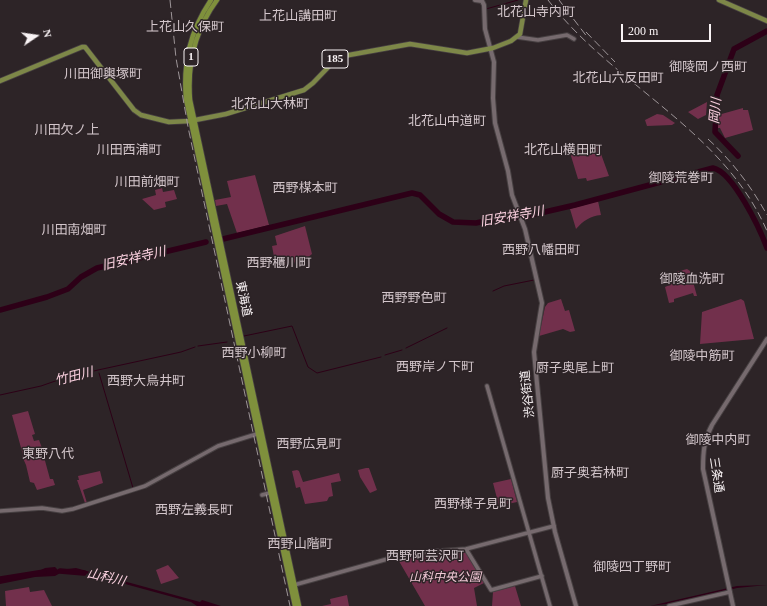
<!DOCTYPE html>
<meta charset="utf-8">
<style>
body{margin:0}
#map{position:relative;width:767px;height:606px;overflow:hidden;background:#2d2427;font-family:"Times New Roman",serif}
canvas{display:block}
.north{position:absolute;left:16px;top:16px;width:40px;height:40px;-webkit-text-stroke:3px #2d2427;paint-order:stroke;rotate:77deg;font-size:11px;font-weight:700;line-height:16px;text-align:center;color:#f9f3f5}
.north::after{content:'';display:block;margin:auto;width:14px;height:18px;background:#f9f3f5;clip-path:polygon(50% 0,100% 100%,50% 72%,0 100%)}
.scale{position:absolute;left:621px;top:24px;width:90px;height:18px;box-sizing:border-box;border:2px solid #f9f3f5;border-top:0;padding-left:5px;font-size:12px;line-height:14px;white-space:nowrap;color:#f9f3f5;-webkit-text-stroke:3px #2d2427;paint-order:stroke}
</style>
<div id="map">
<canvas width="767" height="606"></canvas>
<div class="north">N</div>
<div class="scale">200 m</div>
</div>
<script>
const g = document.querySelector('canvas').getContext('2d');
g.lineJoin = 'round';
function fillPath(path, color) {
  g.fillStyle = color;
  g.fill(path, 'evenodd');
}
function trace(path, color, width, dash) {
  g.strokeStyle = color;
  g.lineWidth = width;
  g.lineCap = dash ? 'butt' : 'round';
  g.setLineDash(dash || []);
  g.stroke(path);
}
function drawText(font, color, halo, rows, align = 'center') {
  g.font = font + ' "Times New Roman","Noto Sans JP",serif';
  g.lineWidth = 3;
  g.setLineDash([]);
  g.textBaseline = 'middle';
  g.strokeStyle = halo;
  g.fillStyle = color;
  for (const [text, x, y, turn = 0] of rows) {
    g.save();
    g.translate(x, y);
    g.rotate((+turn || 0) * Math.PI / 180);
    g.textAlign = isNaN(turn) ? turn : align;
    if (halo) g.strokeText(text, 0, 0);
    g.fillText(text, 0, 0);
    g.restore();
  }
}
const green = new Path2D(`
 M707 102 706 115 698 119 688 112Z
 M743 108V110H748L753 130 725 138 720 128H717L718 115Z
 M657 114 663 115 675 123 672 125 647 126 645 120Z
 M597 143 609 176 587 181 586 178 578 179 571 156 575 149Z
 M255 175 269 225 237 233 227 204 216 206 215 200 231 197 227 181Z
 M162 188 163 192 174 190 177 199 165 202 166 207 154 210 142 199 156 195 155 190Z
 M598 201 601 215C590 216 583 221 576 229L570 209Z
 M305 226 312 254 302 262 295 264 294 261 276 267 272 246 277 245 275 236Z
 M687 269 690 271 697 296H694L693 293 674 299V302L669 303 665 287 672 284 669 274Z
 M561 299 565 311 569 310 575 331 570 332 563 329 539 336 545 307 548 303Z
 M741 299 744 301 754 339 700 344 702 312Z
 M28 411 35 434 32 435 34 441 39 440 42 448 23 455 12 415Z
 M44 449 46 456 44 457 50 479H53L55 485 37 490 34 483 30 482 26 465 22 456Z
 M366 468H369L377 490 370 493 360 477 358 470Z
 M297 470 299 471 303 482 339 473 341 481 331 483 333 496 329 497 327 501 305 504 300 487 296 488 292 471Z
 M100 471 103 483 83 490 87 503H85L77 480H79L78 476Z
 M511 479 517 502 499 506 493 483Z
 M466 549 486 582 474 588 477 606H425L396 556 409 553Z
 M168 565 179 578 161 584 156 570Z
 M515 586 521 606H492L493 592Z
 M29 587 30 592 44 590 52 606H6L5 591Z
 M347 595 349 606H322L331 604 330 599Z`);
const water = new Path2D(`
 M55 567 58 570 76 568 200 602 202 600 221 606H197L191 602 74 570 62 572 55 576 35 577 0 584V581L22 576 27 577 45 568Z
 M767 585 737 588 682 602 650 606 737 586Z`);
const stream = new Path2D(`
 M486 9 518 0
 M493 291 504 286 534 280
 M244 336 292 326 308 367 317 373 381 357
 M198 346 227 342
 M406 348 447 328
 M385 355 402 350
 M99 373 133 488
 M0 395 41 386 61 379 98 370 181 352 195 347`);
const river = new Path2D(`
 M738 156 715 132 717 95 734 49 767 31
 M223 239 412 193 420 195 439 214 453 222 476 223 499 218 523 217 575 205 713 168C733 172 760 229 767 248
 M0 310 47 297 68 289 81 277 97 268 206 242
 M60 571 84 573
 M0 579 44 572`);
const tertiary = new Path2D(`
 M517 37 538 40 567 35 574 39
 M487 386 550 606
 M262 495 273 492
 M0 511 42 508 62 511 73 509 145 486 218 446 260 433
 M466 549 491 590 542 576
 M294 585 409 553 466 549 554 526
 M669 606 730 592`);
const secondary = new Path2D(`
 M475 0 482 1 484 5 485 29 494 62 493 98 495 123 508 171 512 195 525 229 542 303 534 352 548 498 555 532 576 606
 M733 606 703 469C703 452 704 440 712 425L767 339`);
const primary = new Path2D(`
 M719 0 767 21
 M0 81 82 47H85L134 110 141 115 169 122 190 121 226 114 304 90 313 83 338 57 410 44 467 53 493 48 511 41 520 34 526 0`);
const trunk = new Path2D(`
 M211 0C190 31 183 62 186 99L295 606
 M217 0C195 30 187 63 190 100L299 606`);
const rail = new Path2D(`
 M170 0 176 58 188 127 290 606
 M548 0C613 85 723 129 767 231
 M559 0 588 38
 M586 32 615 62
 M708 139C732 161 751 186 767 215`);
const shields = [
 [191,57,14],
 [335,59,26]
];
const shieldNames = [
 ["1",191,57],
 ["185",335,59]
];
const streetNames = [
 ["東海道",243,299,78],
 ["渋谷街道",528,394,-96],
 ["三条通",716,475,81]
];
const parkNames = [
 ["山科中央公園",445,578]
];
const neighbourhoodNames = [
 ["北花山寺内町",536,13],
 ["上花山講田町",298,17],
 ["上花山久保町",185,28],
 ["御陵岡ノ西町",708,68],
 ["川田御輿塚町",103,75],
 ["北花山六反田町",618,79],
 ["北花山大林町",270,105],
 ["北花山中道町",447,122],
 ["川田欠ノ上",67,131],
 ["川田西浦町",129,151],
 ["北花山横田町",563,151],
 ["御陵荒巻町",681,179],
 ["川田前畑町",147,183],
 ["西野楳本町",305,189],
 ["川田南畑町",74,231],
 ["西野八幡田町",541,251],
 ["西野櫃川町",279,264],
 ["御陵血洗町",692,280],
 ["西野野色町",414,299],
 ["西野小柳町",254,354],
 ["御陵中筋町",702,357],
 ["西野岸ノ下町",435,368],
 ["厨子奥尾上町",575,369],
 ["西野大鳥井町",146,382],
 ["御陵中内町",718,441],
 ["西野広見町",309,445],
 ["東野八代",48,455],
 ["厨子奥若林町",590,474],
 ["西野様子見町",473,505],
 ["西野左義長町",194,511],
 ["西野山階町",300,545],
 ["西野阿芸沢町",425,557],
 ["御陵四丁野町",632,568]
];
const waterNames = [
 ["岡川",716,111,-85],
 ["旧安祥寺川",512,217,-10],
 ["旧安祥寺川",134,259,-13],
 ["竹田川",74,377,-14],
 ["山科川",106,578,13]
];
fillPath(green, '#72304c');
fillPath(water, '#2d0017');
trace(stream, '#2d0017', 1);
trace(river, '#2d0017', 5.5);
trace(tertiary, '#474042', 5.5);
trace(secondary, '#474042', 6);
trace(primary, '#474042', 6);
trace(trunk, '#474042', 6);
trace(tertiary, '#766a6e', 3.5);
trace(secondary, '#766a6e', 4);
trace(primary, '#7d8748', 4.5);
trace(trunk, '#7f903c', 4.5);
trace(rail, '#9e9699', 1, [8, 4]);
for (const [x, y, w] of shields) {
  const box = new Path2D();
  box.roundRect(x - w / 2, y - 9, w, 18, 3);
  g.fillStyle = '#2d2427';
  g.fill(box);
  trace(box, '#f9f3f5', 1);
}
drawText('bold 11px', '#f9f3f5', null, shieldNames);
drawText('12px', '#f9f3f5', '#2d2427', streetNames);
drawText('italic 12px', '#f2c8d6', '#2d2427', parkNames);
drawText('13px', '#d3c6cb', '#2d2427', neighbourhoodNames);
drawText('italic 13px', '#fcd1e0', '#2d2427', waterNames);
</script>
